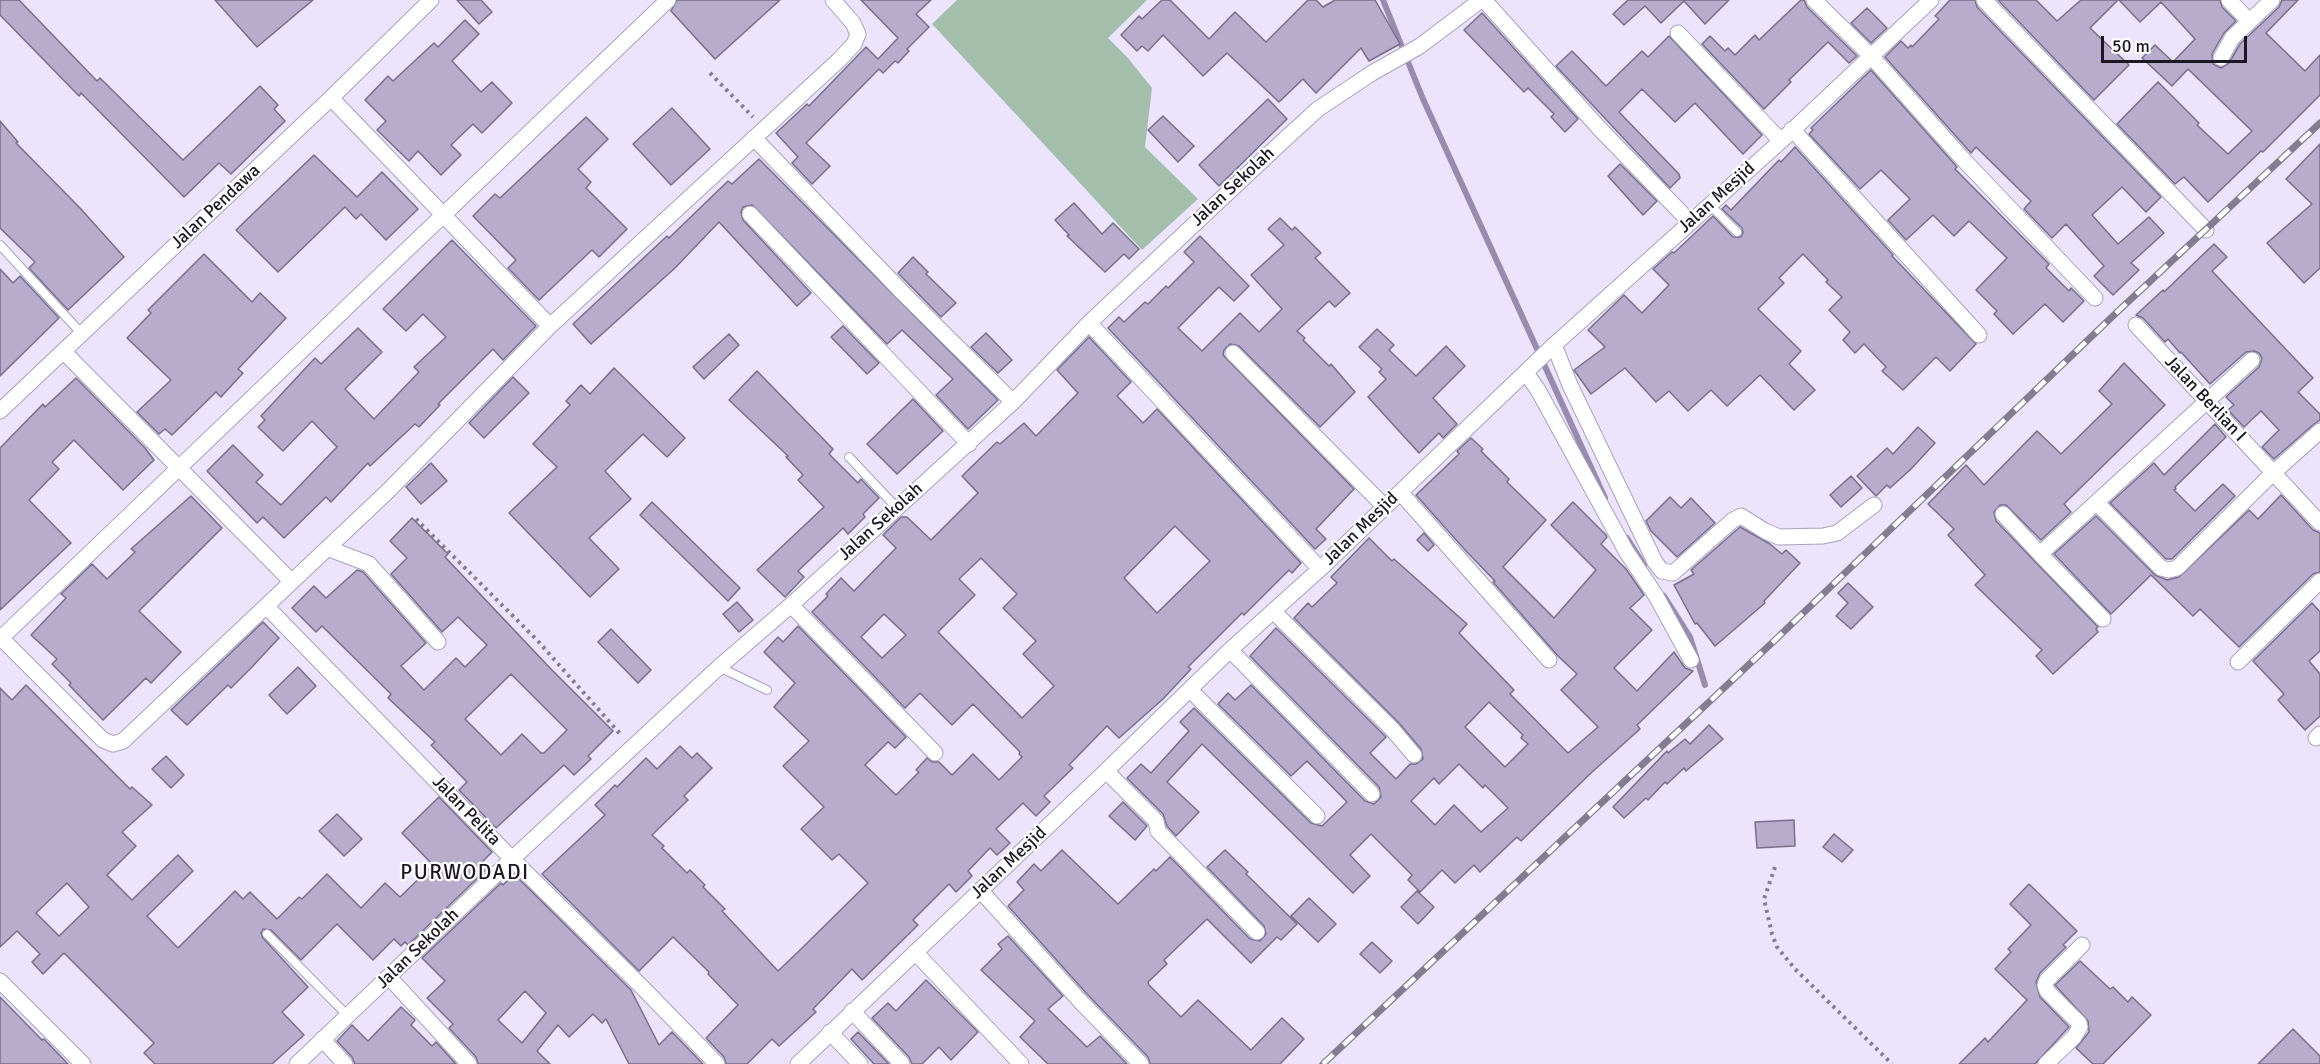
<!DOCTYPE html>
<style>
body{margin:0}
#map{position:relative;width:2320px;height:1064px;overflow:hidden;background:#ece4fd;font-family:Signika,sans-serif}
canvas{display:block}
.scale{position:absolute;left:2101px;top:36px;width:146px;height:27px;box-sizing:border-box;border:3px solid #1c1823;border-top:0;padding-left:8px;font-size:18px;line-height:21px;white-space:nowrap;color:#1c1823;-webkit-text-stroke:4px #fff;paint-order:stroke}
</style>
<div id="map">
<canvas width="2320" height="1064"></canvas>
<div class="scale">50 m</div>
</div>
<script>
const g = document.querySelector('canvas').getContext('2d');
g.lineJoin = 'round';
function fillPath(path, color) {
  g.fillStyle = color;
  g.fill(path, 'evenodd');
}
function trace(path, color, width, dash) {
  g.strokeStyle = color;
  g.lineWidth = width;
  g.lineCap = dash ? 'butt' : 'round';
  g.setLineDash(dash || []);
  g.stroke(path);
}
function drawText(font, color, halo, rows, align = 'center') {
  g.font = font + ' Signika,sans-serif';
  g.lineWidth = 4.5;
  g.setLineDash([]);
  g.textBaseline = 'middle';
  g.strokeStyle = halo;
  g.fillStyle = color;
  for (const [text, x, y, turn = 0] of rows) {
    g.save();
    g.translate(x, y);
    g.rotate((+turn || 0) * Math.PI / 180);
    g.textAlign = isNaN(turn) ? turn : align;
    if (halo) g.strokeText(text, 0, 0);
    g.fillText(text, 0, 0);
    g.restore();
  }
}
const green = new Path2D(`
 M957 0H1147L1108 38 1128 58 1152 88 1145 147 1198 199 1142 250 932 24Z`);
const stream = new Path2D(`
 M1383 0 1423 99 1605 498
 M1627 538 1644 565
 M1664 596 1690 637 1705 685`);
const building = new Path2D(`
 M0 0H19L97 81 100 78 183 160 260 86 278 105 274 109 285 121 231 174 219 163 184 197 81 93 79 96 0 15Z
 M215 0H313L257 47Z
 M457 0H481L492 12 479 24Z
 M677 0H780L715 59 671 11Z
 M861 0H931L916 14 929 27 907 49 909 51 898 63 895 61 883 73 879 69 806 143 830 166 812 184 792 163 798 157 776 133 807 104 809 106 866 47 878 59 898 38Z
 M1162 0H1170L1209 39 1235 12 1266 42 1308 0H1316L1323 7 1335 0H1375L1400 44 1369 61 1361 48 1316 93 1303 79 1279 102 1227 53 1203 76 1163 35 1148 51 1142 46 1137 51 1121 35 1139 16 1142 19Z
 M1628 0H1729L1705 24 1684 1 1661 23 1645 6 1624 25 1613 14Z
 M1801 0H1804L1807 7 1857 56 1849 63 1828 42 1789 80 1791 82 1764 109 1702 44 1710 36 1725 51 1728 48 1735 55 1755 35 1759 40Z
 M1950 0H1975L1977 7 2161 197 2146 212 2122 187 2092 215 2118 244 2149 217 2164 233 2131 263 2139 270 2113 295 2094 276 2104 266 2066 224 2052 238 2024 209 2031 201 1976 147 1971 153 1885 57 1901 41 1908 48 1911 45 1912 47 1939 19 1935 16Z
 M1998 0H2036L2057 21 2081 0H2118L2090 28 2129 65 2094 100Z
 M2119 0H2220L2222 7 2236 21 2224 33 2212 54 2213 64 2221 68 2229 63 2240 44 2279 7 2282 0H2298L2266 33 2305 71 2320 55V95L2263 152 2261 151 2208 202 2184 177 2175 184 2117 124 2158 82 2199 123 2197 125 2228 154 2252 131 2188 69 2172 86 2142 58 2155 45 2173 62 2195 39 2161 2 2140 22Z
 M1867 8 1887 28 1871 43 1851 23Z
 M1482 13 1578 119 1565 132 1551 117 1554 114 1528 88 1524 92 1464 30Z
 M465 20 479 34 452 61 481 92 492 82 512 103 482 133 473 124 451 145 461 155 441 175 418 151 409 161 377 130 386 121 365 100 388 76 393 81 434 43 438 47Z
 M1669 36 1762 135 1743 154 1695 103 1675 122 1642 89 1619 112 1679 174 1680 178 1670 188 1556 66 1572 51 1606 86 1642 51 1648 57Z
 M1871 70 1957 167 1955 169 2049 264 2046 268 2069 291 2071 288 2084 301 2063 322 2045 304 2013 334 1994 314 1997 311 1976 290 2007 258 1969 221 1954 236 1933 215 1906 240 1888 220 1910 199 1881 170 1860 189 1809 134 1813 130 1811 128Z
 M1268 99 1287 119 1219 186 1199 165Z
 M672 108 710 149 671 185 633 144Z
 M1163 116 1194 146 1178 162 1148 130Z
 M586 117 608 139 578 169 591 182 586 188 627 229 599 257 592 250 539 300 508 268 516 260 473 216 495 194 500 198Z
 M0 121 18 142 16 143 80 208 124 257 68 310 29 268 35 262 0 228Z
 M2320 144V268L2304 283 2267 243 2312 204 2286 179Z
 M1795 147 1893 255 1892 256 1976 344 1950 371 1936 357 1903 390 1882 371 1886 367 1864 344 1855 353 1843 340 1850 332 1829 310 1842 297 1826 282 1828 280 1803 254 1779 278 1784 283 1758 309 1801 351 1789 364 1815 390 1794 410 1760 375 1727 406 1711 390 1688 411 1669 391 1656 402 1625 368 1591 394 1574 370 1605 347 1588 330 1624 295 1642 313 1669 285 1653 269 1672 252 1674 253 1713 216 1733 237H1741L1743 233 1742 228 1722 209 1726 205 1731 210 1779 160 1781 162Z
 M314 155 357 197 382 172 418 209 386 240 361 214 356 219 345 207 278 272 236 230Z
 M759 159 998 400 968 429 936 395 953 379 902 330 887 344 752 205 743 207 741 212 743 220 811 293 797 306 719 222 675 268 591 344 573 324 667 236 669 238 728 181 732 184Z
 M1620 164 1657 201 1643 215 1608 176Z
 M1074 203 1102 234 1113 223 1139 249 1129 259 1124 254 1105 272 1067 236 1069 235 1055 220Z
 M1280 218 1292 230 1295 227 1321 253 1315 258 1350 293 1335 307 1329 301 1297 331 1305 338 1303 340 1329 366 1331 364 1355 392 1320 427 1239 346 1230 344 1224 350 1223 355 1354 489 1316 529 1326 539 1315 549 1108 328 1119 317 1124 322 1145 302 1148 304 1166 286 1168 288 1194 262 1184 252 1200 236 1249 286 1234 301 1219 287 1178 328 1202 351 1240 313 1259 332 1282 309 1251 275 1284 245 1268 229Z
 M452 240 536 326 503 360 493 349 438 404 440 405 419 427 415 424 370 466 368 463 331 502 326 497 284 538 263 517 257 523 207 471 233 445 263 475 256 482 281 505 337 447 312 421 283 451 258 427 265 420 261 416 315 358 321 364 358 328 382 352 345 389 374 419 419 372 414 367 446 337 423 314 406 331 383 309Z
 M2214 244 2227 257 2212 271 2313 378 2298 392 2320 414V420L2314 424 2274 459 2262 447 2279 430 2261 411 2244 427 2228 410 2234 405 2226 397 2259 367 2262 358 2259 353 2254 351 2246 352 2210 384 2181 352 2180 353 2168 339 2165 342 2143 318 2136 315 2163 290 2164 292Z
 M204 254 252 302 260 293 286 318 238 369 243 373 221 397 216 392 172 435 165 429 159 434 137 412 171 380 127 338 151 313 148 310Z
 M913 257 928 272 926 274 956 303 941 317 898 273Z
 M0 269 13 283 20 276 59 318 0 376Z
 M843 326 879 363 867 374 831 337Z
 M1377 329 1394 345 1389 350 1416 376 1446 346 1465 366 1433 398 1457 424 1443 438 1439 433 1419 453 1368 397 1386 379 1379 372 1382 369 1359 347Z
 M986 333 1012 360 998 373 971 347Z
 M729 334 739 345 704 379 693 367Z
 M1089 337 1131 382 1117 396 1143 423 1157 409 1301 563 1292 573 1289 570 1244 615 1242 613 1188 667 1191 669 1163 699 1119 738 1107 726 1069 765 1073 768 1044 796 1050 802 1036 816 1023 803 996 829 1010 843 997 855 990 848 968 871 972 876 956 892 949 884 913 920 918 925 862 980 852 969 813 1009 816 1012 779 1046 772 1039 747 1064H726L724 1057 706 1038 738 1005 708 974 709 972 673 937 639 971 542 874 605 815 595 805 615 785 617 787 646 758 657 769 680 746 692 758 697 753 712 768 684 796 688 800 652 835 664 846 662 848 687 873 690 870 705 885 703 887 725 909 722 911 778 971 799 951 868 883 839 854 832 860 801 829 824 807 783 766 809 741 774 707 795 683 764 652 778 637 783 642 798 626 906 737 895 748 888 742 865 765 896 795 919 772 916 770 927 758 932 762H939L952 775 973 754 999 780 1022 757 1019 754 1020 752 973 704 952 725 920 693 905 708 812 612 828 596 826 594 841 578 854 591 896 548 883 535 901 517H907L931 540 978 493 962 476 997 442 1000 444 1024 423 1036 436 1078 393 1057 370ZM1175 526 1210 561 1157 613 1124 578ZM981 558 1017 594 1003 608 1036 641 1023 654 1054 686 1022 718 938 632 975 595 959 579ZM884 614 906 635 882 658 861 637Z
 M2124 363 2165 405 2064 504 2071 512 2041 540 2006 505H2000L1994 512 1996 521 2098 627 2096 629 2098 632 2053 674 2036 656 2042 650 1975 585 1985 575 1948 535 1954 529 1928 504 1966 465 1984 485 2037 431 2061 454 2112 404 2099 391Z
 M614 368 685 438 667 457 643 434 605 471 631 499 589 538 619 569 590 597 509 513 557 467 533 444 570 405 566 401 581 385 590 394Z
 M757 371 833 449 829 454 858 483 861 479 879 498 863 514 865 517 848 534 843 528 798 571 804 577 785 597 757 570 824 507 798 480 803 475 786 457 788 456 729 400Z
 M513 377 529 393 484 438 469 423Z
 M76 378 145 448 154 460 123 490 74 440 52 462 59 469 29 500 71 543 0 610V448L43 404 45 407Z
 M913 399 943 431 897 474 867 444Z
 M2215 424 2226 437 2175 487 2176 489 2174 490 2195 511 2223 484 2235 496 2172 559H2166L2110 503 2154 463 2164 475Z
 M1918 427 1935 443 1911 469 1890 488 1887 485 1876 496 1857 476 1887 448 1893 454Z
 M1471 438 1483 449 1481 451 1509 479 1507 482 1546 520 1503 567 1554 618 1596 570 1551 525 1573 502 1606 535 1607 537 1601 544 1626 569 1644 595 1630 608 1652 630 1614 668 1637 691 1674 652 1685 668 1693 671 1637 725 1640 729 1591 773 1521 841 1517 837 1480 872 1474 865 1455 883 1442 870 1420 892 1408 880 1412 875 1371 834 1350 855 1370 876 1353 893 1202 744 1167 782 1199 812 1176 836 1167 826 1163 814 1127 778 1141 764 1151 773 1189 731 1180 722 1194 708 1311 823 1322 826 1347 802 1307 761 1291 776 1218 704 1228 693 1235 700 1251 685 1365 801 1374 804 1381 797 1379 787 1250 656 1276 628 1386 737 1370 753 1396 779 1410 764H1416L1423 759 1421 749 1399 723 1294 618 1308 603 1312 607 1337 583 1331 577 1369 538 1392 561 1394 559 1467 624 1459 633 1514 690 1510 694 1568 753 1598 727 1561 690 1577 674 1558 656 1493 582 1495 581 1466 551 1416 495 1459 454 1457 451ZM1489 702 1523 735 1521 738 1528 744 1505 767 1465 727ZM1459 764 1483 788 1485 785 1508 808 1481 832 1454 805 1435 825 1411 801 1434 778 1439 784Z
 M431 463 447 481 421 504 406 487Z
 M1851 476 1862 488 1841 507 1830 495Z
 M2281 495 2313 530 2320 533V572L2313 574 2239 647 2200 609 2193 616 2151 575 2111 614 2054 554 2096 516 2155 575 2167 580 2179 577 2249 510 2258 519Z
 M191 496 222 528 139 611 181 652 151 683 146 678 103 720 69 685 71 683 52 664 57 659 31 635 66 598 61 594 92 564 107 579 135 552 131 549Z
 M1670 497 1681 508 1691 498 1715 523 1677 557 1651 531 1646 521Z
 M652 502 740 588 728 601 640 515Z
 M412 518 448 554 445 557 550 668 613 731 588 756 591 759 574 775 564 765 496 828 459 790 467 782 431 745 435 742 388 698 391 694 322 626 316 632 292 608 314 586 326 598 357 570 363 572 426 643 401 666 424 690 456 658 465 667 487 645 458 617 442 632 391 574 407 558 390 541ZM511 674 567 730 544 753H541L522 734 501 755 465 719Z
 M1740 527 1770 544 1782 554 1786 550 1800 563 1764 601 1765 603 1715 646 1697 623 1695 624 1674 585 1694 574 1691 570Z
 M1424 533 1434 545 1428 551 1417 540Z
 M1848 583 1873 607 1851 629 1836 616 1848 603 1838 593Z
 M737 602 753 620 739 632 723 614Z
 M2312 603 2320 612V651L2309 661 2320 674V716L2305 730 2278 700 2284 694 2253 661Z
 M263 622 279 638 251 668 231 688 228 685 187 725 171 710Z
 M611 629 651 670 638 683 598 642Z
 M298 667 316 686 287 714 269 695Z
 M26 685 130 789 132 787 152 805 122 832 136 846 107 875 132 900 178 855 193 871 147 916 178 948 235 891 243 899 250 892 277 919 299 897 302 899 327 874 361 908 385 883 400 897 433 865 402 833 439 797 492 852 481 863 487 869 408 945 405 942 401 946 394 939 373 960 337 924 301 960 271 930 263 929 261 933 263 938 308 987 282 1012 304 1035 272 1064H155L144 1053 154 1043 64 953 43 974 32 962 40 954 17 931 0 947V688L12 700ZM67 883 89 907 59 936 36 913Z
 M1709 725 1723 739 1686 771 1684 768 1667 784 1665 782 1648 800 1646 798 1624 818 1613 807 1667 751 1668 753 1685 739 1690 744Z
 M166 756 184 775 171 788 152 769Z
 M1123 802 1147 826 1135 840 1109 816Z
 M337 814 362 839 344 856 319 831Z
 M1794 820 1795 846 1757 848 1755 822Z
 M1834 834 1853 850 1842 862 1823 847Z
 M1062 850 1118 904 1154 869 1156 871 1170 857 1250 939 1260 941 1266 934 1264 926 1207 867 1225 850 1248 872 1246 874 1297 924 1281 940 1277 937 1251 963 1207 919 1164 960 1167 964 1148 982 1149 985 1181 1017 1198 1000 1251 1050 1282 1018 1304 1039 1280 1064H1150L1148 1057 1087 994 1008 906 1024 890 1017 882 1034 864 1041 871Z
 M514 874 631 990 659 1045 672 1032 703 1064H629L606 1019 602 1023 593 1014 569 1037 558 1025 537 1051 550 1064H478L476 1057 449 1028 453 1024 427 998 445 981 422 958 501 883 503 885ZM525 991 546 1013 522 1043 498 1020Z
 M2029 884 2077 931 2063 945 2066 947 2040 973 2036 982 2040 997 2069 1027 2035 1064H1959L1985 1038 1988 1042 2027 1000 1995 969 2011 952 2008 949 2031 925 2010 904Z
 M1417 891 1434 907 1418 924 1401 907Z
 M1309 898 1336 924 1318 942 1291 916Z
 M1008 936 1063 996 1048 1009 1087 1047 1100 1036 1127 1064H1048L1020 1037 1035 1021 981 970 1002 949 998 944Z
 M1372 942 1392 961 1380 973 1360 954Z
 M2080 961 2110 989 2113 987 2128 1002 2132 997 2151 1015 2103 1064H2093L2076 1048 2089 1032 2088 1021 2055 985Z
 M926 980 978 1032 951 1060 939 1047 922 1064H912L909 1057 872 1018 888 1003 896 1011Z
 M0 997 42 1040 44 1039 68 1064H0Z
 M401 1007 415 1020 411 1025 432 1046 436 1042 456 1064H355L352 1057 337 1041 352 1025 368 1041Z
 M2293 1029 2320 1056V1064H2258Z
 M858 1032 889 1064H874L862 1051 851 1039Z`);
const path = new Path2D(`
 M710 73 753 117
 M416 519 537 640 622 736
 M1775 867 1764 899 1772 934 1777 947 1795 969 1892 1064`);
const lane = new Path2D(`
 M1709 204 1737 232
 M0 245 82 334
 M849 457 897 508
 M719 667 767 690
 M267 934 347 1015`);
const street = new Path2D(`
 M1484 0 1599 128 1690 222
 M1814 0 1871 56 1961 157 2095 298
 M1984 0 2206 230
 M2229 0 2249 21
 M1678 33 1781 141
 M2221 58 2232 38 2272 0
 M331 98 550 326
 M1792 129 1979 335
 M754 138 905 295 1013 402
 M750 214 969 444
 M1089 323 1320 569
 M2136 325 2320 523
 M1554 345 1570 385 1655 562 1662 571 1673 573 1733 520 1741 516 1765 531 1779 537 1823 536 1837 533 1874 505
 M64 352 292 582
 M1233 353 1385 507
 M1526 373 1538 390 1626 551 1656 596 1691 660
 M0 411 331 98 431 0
 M1400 492 1549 660
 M2097 503 2161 568 2169 570 2177 568 2273 473 2320 431
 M2003 514 2040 554
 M327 548 369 564 438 642
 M791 605 935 753
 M267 607 512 859 642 987 717 1064
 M1273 611 1392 729 1414 755
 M2103 619 2040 554 2252 360
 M0 637 103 740 113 744 123 741 387 492 550 326 839 60 854 44 858 34 853 23 833 0
 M1 638 668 0
 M1230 650 1372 794
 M2238 662 2320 581
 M1190 690 1317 816
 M2316 738 2320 734
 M1106 771 1156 821 1158 831 1257 932
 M980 890 1080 1001 1141 1064
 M915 952 1021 1064
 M389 977 469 1064
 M0 981 83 1064
 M852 1011 902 1064
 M830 1032 860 1064
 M322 1039 345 1064
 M297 1064 512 859 719 667 791 605 1013 402 1089 323 1284 140 1318 109 1372 73 1420 46 1481 0
 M798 1064 1106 771 1230 650 1320 569 1554 345 1781 141 1931 0
 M2046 1064 2074 1037 2080 1027 2079 1023 2047 991 2045 985 2047 980 2082 945`);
const rail = new Path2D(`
 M1323 1064 1774 641 2115 314 2320 123`);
const streetNames = [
 ["Jalan Sekolah",1233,187,-43],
 ["Jalan Mesjid",1717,198,-42],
 ["Jalan Pendawa",216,207,-43],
 ["Jalan Berlian I",2205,399,47],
 ["Jalan Sekolah",881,522,-42],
 ["Jalan Mesjid",1361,529,-44],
 ["Jalan Pelita",466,811,46],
 ["Jalan Mesjid",1009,863,-43],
 ["Jalan Sekolah",418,949,-44]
];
const quarterNames = [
 ["PURWODADI",465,873]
];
fillPath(green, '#a3beab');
trace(stream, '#988cae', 6);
fillPath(building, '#b7accb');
trace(building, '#786e8a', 1.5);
trace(lane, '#aaa0bd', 10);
trace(street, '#aaa0bd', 17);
trace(path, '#837d8f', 4, [3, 4.5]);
trace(lane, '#fff', 8);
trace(street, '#fff', 15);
trace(rail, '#837d8f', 7);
trace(rail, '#fff', 4.5, [14]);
drawText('18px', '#1c1823', '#fff', streetNames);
g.letterSpacing = '1.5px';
drawText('21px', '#1c1823', '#fff', quarterNames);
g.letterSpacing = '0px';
</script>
